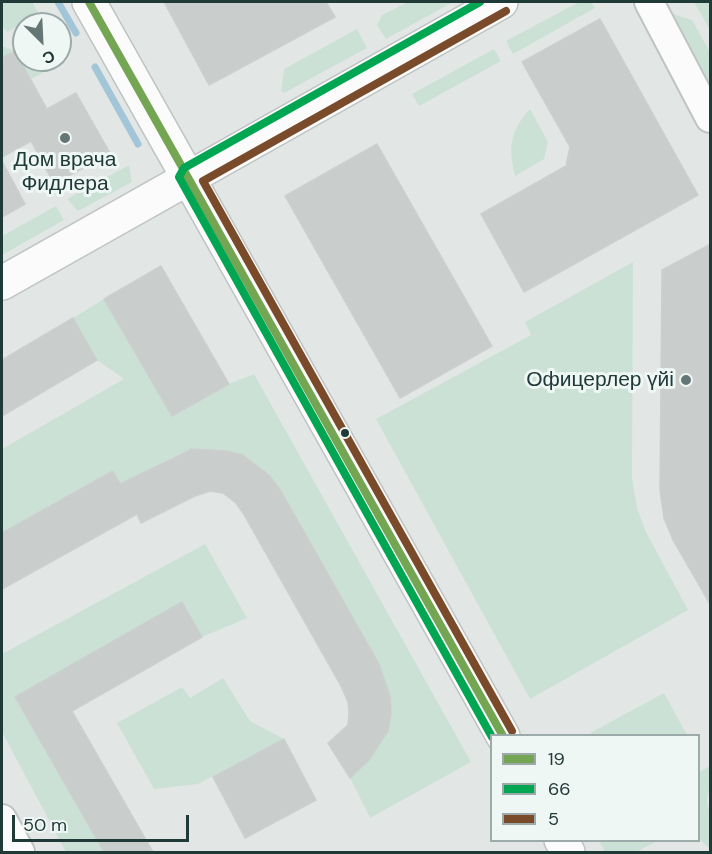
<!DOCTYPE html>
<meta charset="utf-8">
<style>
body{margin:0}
#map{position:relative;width:712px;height:854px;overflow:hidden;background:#e2e7e6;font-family:"DM Sans",sans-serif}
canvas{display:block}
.frame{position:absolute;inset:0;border:3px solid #203a38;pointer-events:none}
.legend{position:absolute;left:490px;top:734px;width:210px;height:108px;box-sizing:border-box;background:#eff7f5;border:2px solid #9caba9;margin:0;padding:8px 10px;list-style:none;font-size:18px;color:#203a38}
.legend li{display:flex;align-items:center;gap:12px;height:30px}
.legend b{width:30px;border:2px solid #9caba9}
.north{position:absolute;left:12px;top:12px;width:60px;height:60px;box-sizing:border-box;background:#eff7f5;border:2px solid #9caba9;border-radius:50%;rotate:156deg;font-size:16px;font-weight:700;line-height:24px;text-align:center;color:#203a38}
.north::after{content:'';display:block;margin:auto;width:21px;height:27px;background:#647775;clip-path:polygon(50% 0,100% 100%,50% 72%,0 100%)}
.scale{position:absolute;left:12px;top:815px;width:177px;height:27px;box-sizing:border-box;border:3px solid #203a38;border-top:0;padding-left:8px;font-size:18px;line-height:21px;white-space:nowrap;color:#203a38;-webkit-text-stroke:4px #eff7f5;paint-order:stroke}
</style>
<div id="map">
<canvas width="712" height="854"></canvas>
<div class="frame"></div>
<ul class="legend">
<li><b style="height:8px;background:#73a553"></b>19</li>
<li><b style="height:8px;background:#00a651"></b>66</li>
<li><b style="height:8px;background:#7a4b2a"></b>5</li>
</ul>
<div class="north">С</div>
<div class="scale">50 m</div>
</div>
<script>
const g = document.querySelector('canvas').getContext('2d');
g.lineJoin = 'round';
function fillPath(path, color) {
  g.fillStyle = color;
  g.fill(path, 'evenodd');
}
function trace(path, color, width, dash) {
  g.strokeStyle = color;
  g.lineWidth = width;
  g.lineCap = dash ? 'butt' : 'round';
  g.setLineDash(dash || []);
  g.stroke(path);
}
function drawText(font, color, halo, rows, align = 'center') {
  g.font = font + ' "DM Sans",sans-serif';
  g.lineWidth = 6;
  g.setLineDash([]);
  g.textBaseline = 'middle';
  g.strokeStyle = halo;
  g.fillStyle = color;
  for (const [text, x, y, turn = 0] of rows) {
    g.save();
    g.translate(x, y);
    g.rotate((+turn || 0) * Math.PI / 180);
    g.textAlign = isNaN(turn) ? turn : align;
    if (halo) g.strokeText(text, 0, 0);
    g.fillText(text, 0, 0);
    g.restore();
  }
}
const green = new Path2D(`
 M2 2H32L39 14 7 32 2 26Z
 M408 2H453L386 39 377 25 382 15Z
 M579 2H591L595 8 513 54 506 41Z
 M694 2H710V30Z
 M670 13 692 20 710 52V101Z
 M357 29 367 48 284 93 281 91 284 69Z
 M2 46 15 51 24 46V60H42L48 70 31 79 15 51 2 58Z
 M494 49 501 61 419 106 412 94Z
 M530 109 548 142 544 159 515 176C508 147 510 131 530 109Z
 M129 165 132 182 78 211 67 199Z
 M56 206 64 220 2 255V236Z
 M633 262 632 478 637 508 646 532 688 610 530 699 376 419 531 335 525 322Z
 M104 299 172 416 229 384 254 374 471 762 370 818 350 778C391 741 401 717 379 664L281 491 269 475 243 455 208 450 192 449 177 455 120 484 113 471 2 533V449L124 379 97 360 73 318Z
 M205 544 247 618 202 637 182 602 15 697 104 852H66L2 732V654Z
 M223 678 250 721 284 739 198 784 154 789 117 723 182 687 190 698Z
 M664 693 687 735 596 736 590 733Z
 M710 766V785L707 800 710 817V849L698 838 699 772Z
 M599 841H657L636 852H605Z`);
const stream = new Path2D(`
 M58 2 76 33
 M95 67 138 144`);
const building = new Path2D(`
 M164 2H326L335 17 209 85Z
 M600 19 698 195 524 292 481 214 566 166 570 147 522 62Z
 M15 51 47 109 76 93 110 153 54 184 31 141 2 157V58Z
 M377 144 492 346 400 398 285 196Z
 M2 161 25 204 2 217Z
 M711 244V606L673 540 664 518 660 490 662 270Z
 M161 266 229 384 172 416 104 299Z
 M73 318 97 360 2 416V360Z
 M192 449 227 451 243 455 269 475 281 491 379 664 390 696 391 713 388 731 369 760 350 778 328 743 348 725 349 713 348 702 341 686 243 513 236 503 223 493 210 491 195 496 141 523 137 514 2 589V533L113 471 120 484Z
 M182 602 202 637 72 711 153 852H104L15 697Z
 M284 739 316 800 245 838 213 777Z`);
const minor = new Path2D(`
 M649 2 710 118
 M2 819 20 852`);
const tertiary = new Path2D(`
 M89 2 503 736
 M2 283 501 2
 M561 840 568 852`);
const bus1 = new Path2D(`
 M89 2 503 736`);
const bus2 = new Path2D(`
 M480 2 184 168 179 177 492 737`);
const bus3 = new Path2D(`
 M506 11 203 181 512 731`);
const markers = [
 [65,138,6,"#647775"],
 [686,380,6,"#647775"],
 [345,433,5,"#203a38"]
];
const poiNames = [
 ["Дом врача",65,160],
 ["Фидлера",65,184],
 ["Офицерлер үйі",674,380,"right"]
];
fillPath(green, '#cbe1d6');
trace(stream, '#a2c5d7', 7);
fillPath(building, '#c9cecd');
trace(building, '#cbd0cf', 1.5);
trace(minor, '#bfc4c3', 32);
trace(tertiary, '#bfc4c3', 36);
trace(minor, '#fbfbfb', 28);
trace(tertiary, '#fbfbfb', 33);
trace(bus1, '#73a553', 8);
trace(bus2, '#00a651', 8);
trace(bus3, '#7a4b2a', 8);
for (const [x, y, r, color] of markers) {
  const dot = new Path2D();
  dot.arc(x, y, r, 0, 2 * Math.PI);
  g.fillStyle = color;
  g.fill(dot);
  trace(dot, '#eff7f5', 2);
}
drawText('21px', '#203a38', '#eff7f5', poiNames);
</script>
